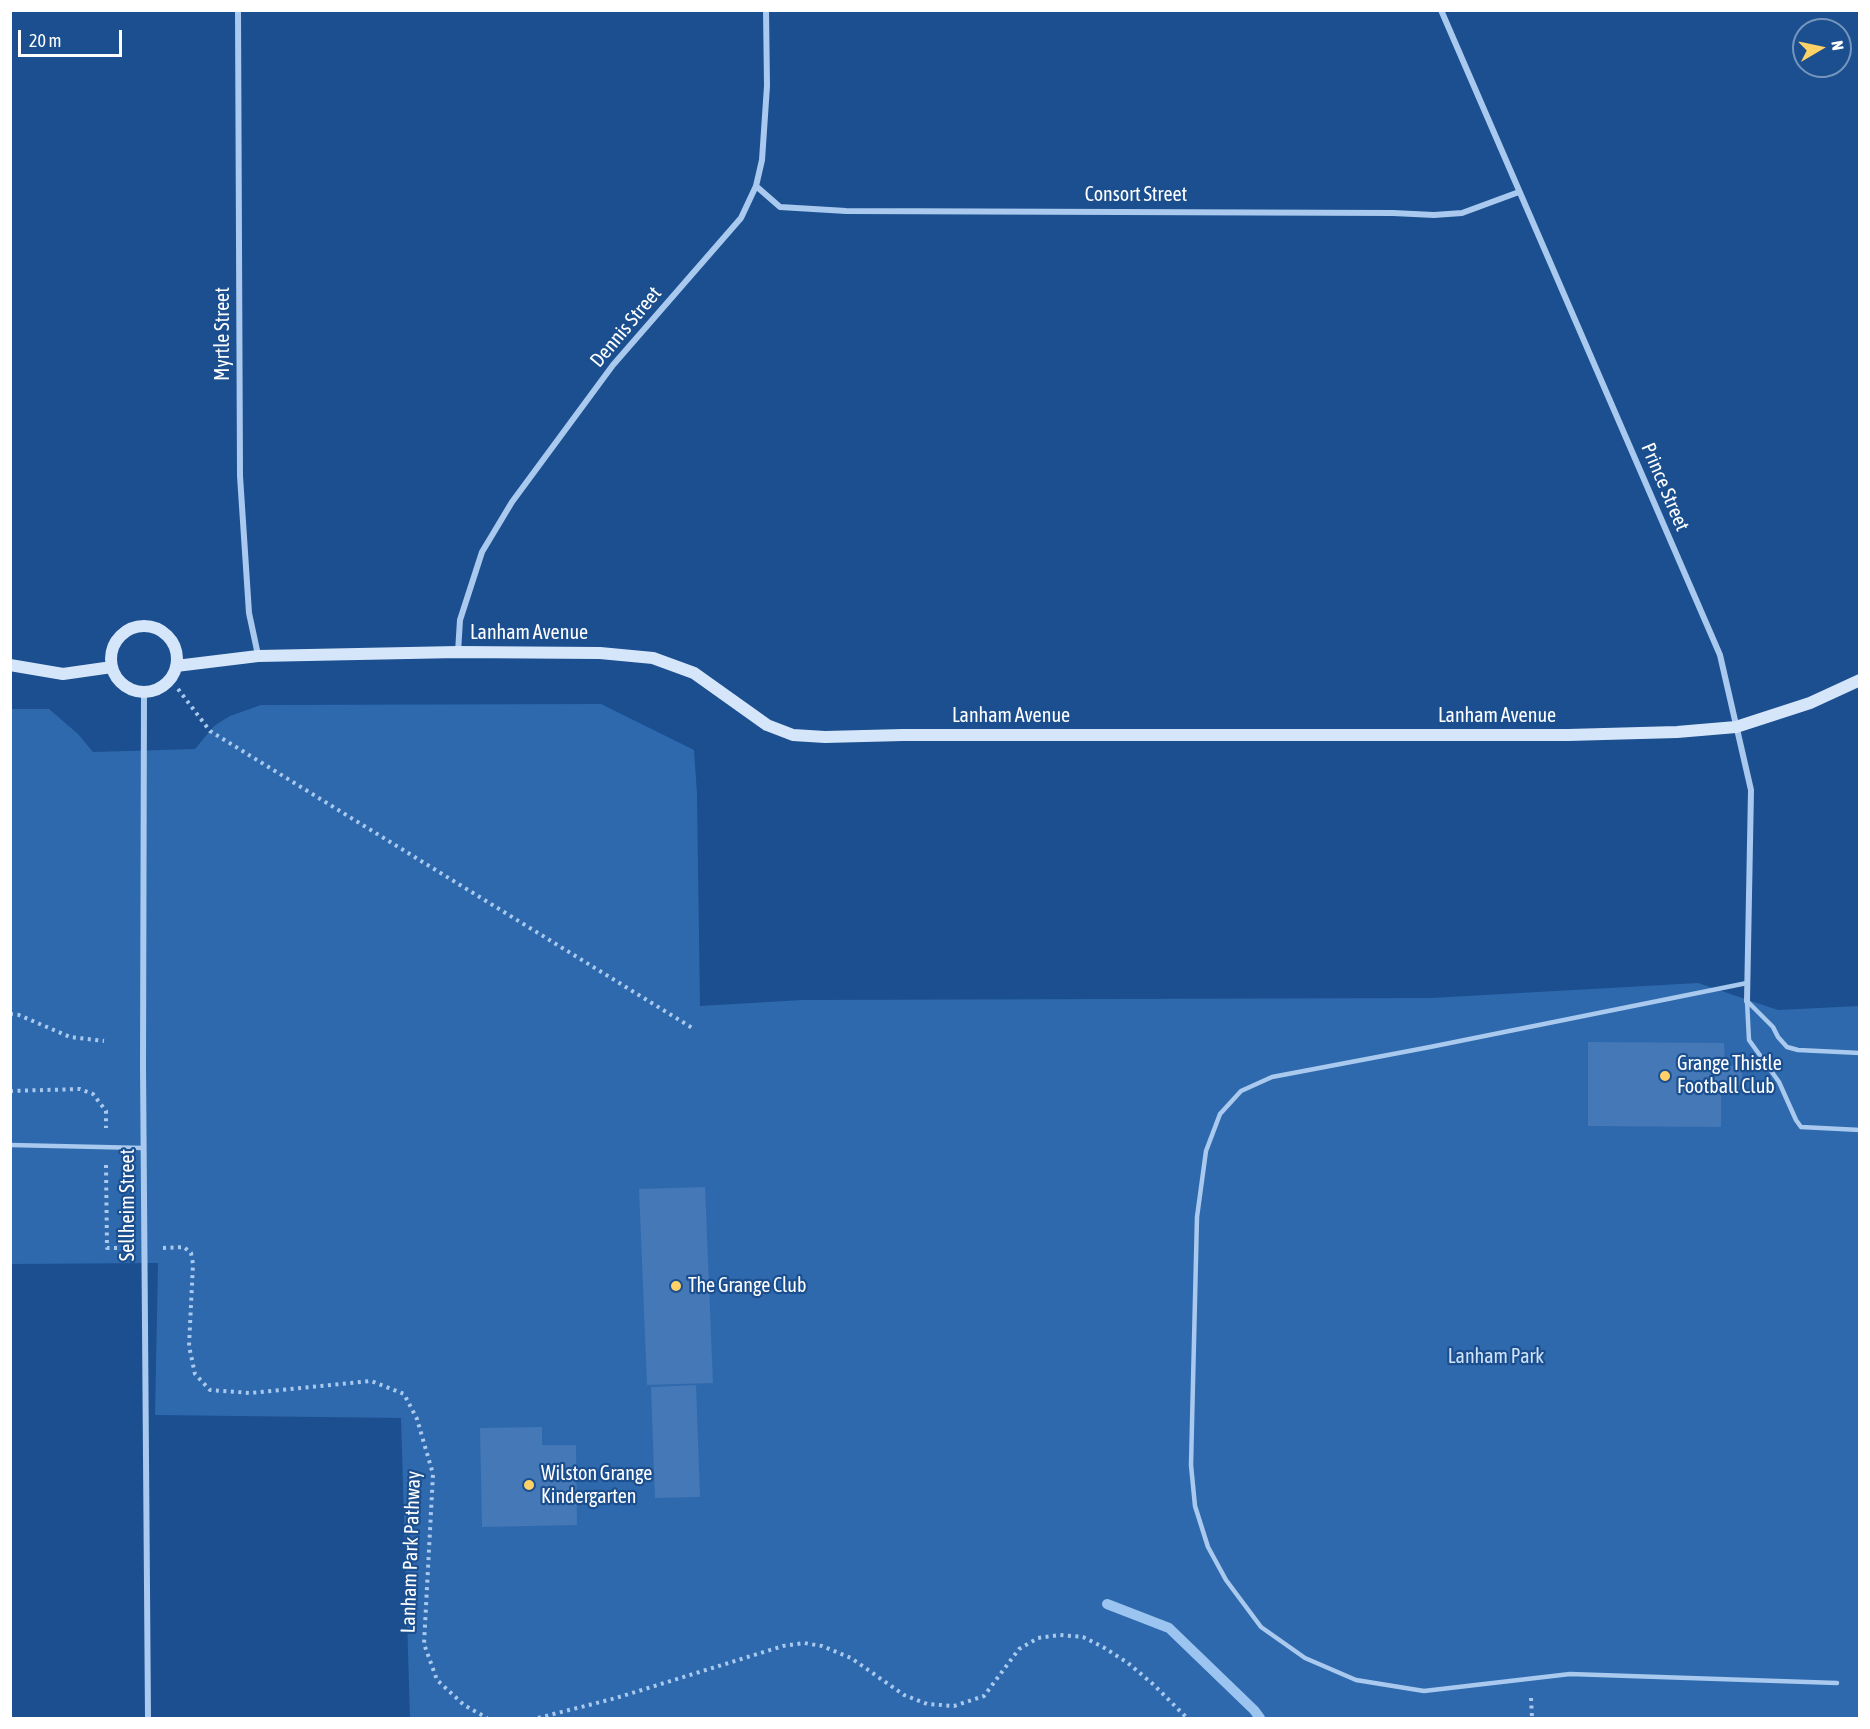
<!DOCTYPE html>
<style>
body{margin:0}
#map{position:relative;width:1870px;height:1729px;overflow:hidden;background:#1b4f8f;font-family:"Asap Condensed",sans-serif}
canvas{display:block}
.frame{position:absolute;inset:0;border:12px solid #fff;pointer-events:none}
.north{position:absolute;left:1792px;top:18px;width:60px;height:60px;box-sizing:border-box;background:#1b4f8f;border:2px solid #7695bc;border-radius:50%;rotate:81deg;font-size:16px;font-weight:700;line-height:24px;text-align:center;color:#fff}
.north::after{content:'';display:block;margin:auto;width:21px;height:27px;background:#ffd166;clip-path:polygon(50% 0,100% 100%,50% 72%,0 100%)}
.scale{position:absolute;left:18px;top:30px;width:104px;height:27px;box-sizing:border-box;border:3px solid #fff;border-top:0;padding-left:8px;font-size:18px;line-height:21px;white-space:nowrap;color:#fff;-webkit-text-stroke:4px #1b4f8f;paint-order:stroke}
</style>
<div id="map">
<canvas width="1870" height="1729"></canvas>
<div class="frame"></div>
<div class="north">N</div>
<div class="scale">20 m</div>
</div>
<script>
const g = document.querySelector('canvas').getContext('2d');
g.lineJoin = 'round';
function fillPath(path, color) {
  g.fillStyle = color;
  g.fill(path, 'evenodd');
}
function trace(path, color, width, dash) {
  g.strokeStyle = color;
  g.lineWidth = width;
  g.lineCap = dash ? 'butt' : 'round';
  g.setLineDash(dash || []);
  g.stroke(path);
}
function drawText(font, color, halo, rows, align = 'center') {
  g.font = font + ' "Asap Condensed",sans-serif';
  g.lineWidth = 4.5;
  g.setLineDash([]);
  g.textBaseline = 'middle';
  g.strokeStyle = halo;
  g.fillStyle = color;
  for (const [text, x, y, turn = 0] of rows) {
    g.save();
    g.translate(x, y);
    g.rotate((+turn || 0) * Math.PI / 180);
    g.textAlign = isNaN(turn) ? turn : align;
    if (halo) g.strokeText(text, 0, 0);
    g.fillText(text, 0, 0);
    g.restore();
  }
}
const green = new Path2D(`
 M601 704 694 750 697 794 700 1006 802 1000 1431 998 1698 983 1778 1010 1859 1006V1718H410L401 1418 155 1415 158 1263 11 1264 10 709H49L78 734 93 752 195 749 214 726 230 716 261 705Z`);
const stream = new Path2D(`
 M1107 1604 1169 1628 1254 1710 1260 1718`);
const building = new Path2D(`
 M1588 1042 1724 1043 1725 1066H1742V1086H1721V1127L1588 1126Z
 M705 1187 713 1383 647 1385 639 1189Z
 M696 1385 700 1497 655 1498 651 1387Z
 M542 1427V1445H576L577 1525 482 1527 480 1428Z`);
const path = new Path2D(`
 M178 689 210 731 694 1029
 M10 1014 19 1015 70 1037 104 1041
 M10 1091 80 1089 93 1094 106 1111V1128
 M106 1165 107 1248H126
 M163 1248 184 1247 191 1253 193 1264 189 1346 195 1374 210 1390 250 1393 371 1381 404 1394 417 1419 433 1474 424 1644 437 1680 464 1705 487 1718
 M1531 1698 1532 1718
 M538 1718 616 1698 783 1646 804 1643 822 1646 851 1658 904 1695 927 1704 954 1706 984 1696 1019 1649 1038 1638 1060 1635 1083 1637 1103 1647 1128 1663 1154 1685 1187 1718`);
const lane = new Path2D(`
 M1747 983 1430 1047 1272 1077 1241 1091 1220 1114 1206 1151 1197 1217 1191 1465 1195 1506 1208 1547 1226 1580 1261 1627 1305 1658 1356 1680 1424 1691 1570 1674 1837 1683
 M1747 1001 1749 1040 1779 1082 1796 1120 1801 1127 1860 1130
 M1747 1001 1773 1027 1778 1037 1787 1047 1798 1050 1860 1053
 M10 1145 144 1148`);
const street = new Path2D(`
 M238 10 240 476 249 613 258 655
 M1441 10 1720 655 1751 790 1747 1001
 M756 186 780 207 846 211 1393 213 1434 215 1462 213 1519 192
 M458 652 460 620 482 552 512 502 613 365 741 218 756 186 762 160 767 86 766 10
 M144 692 143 1066 148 1718`);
const secondary = new Path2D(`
 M111 659a33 33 0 1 1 66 0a33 33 0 1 1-66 0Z
 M10 665 63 674 112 667
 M176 666 258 656 458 652 600 653 653 658 694 673 767 725 793 735 825 737 903 735H1568L1677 732 1736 727 1810 703 1860 680`);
const markers = [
 [1665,1076,6,"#ffd166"],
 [676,1286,6,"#ffd166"],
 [529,1485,6,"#ffd166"]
];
const streetNames = [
 ["Consort Street",1136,195],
 ["Dennis Street",626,327,-50],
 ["Myrtle Street",223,334,-90],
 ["Prince Street",1665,487,67],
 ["Lanham Avenue",529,633],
 ["Lanham Avenue",1011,716],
 ["Lanham Avenue",1497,716],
 ["Sellheim Street",128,1205,-90],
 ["Lanham Park Pathway",411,1552,-88]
];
const poiNames = [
 ["Grange Thistle",1677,1064],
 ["Football Club",1677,1087],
 ["The Grange Club",688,1286],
 ["Wilston Grange",541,1474],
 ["Kindergarten",541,1497]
];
const parkNames = [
 ["Lanham Park",1496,1357]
];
fillPath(green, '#2e69ad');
trace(stream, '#9cc4f0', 10);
fillPath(building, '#4478b7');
trace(path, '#a9c9ee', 4, [3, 4.5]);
trace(lane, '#a9c9ee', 4.5);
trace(street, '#a9c9ee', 6);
trace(secondary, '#d6e6fa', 12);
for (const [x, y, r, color] of markers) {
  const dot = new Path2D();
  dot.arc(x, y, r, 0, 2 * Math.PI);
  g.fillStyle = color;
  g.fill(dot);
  trace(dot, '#1b4f8f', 2);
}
drawText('20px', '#fff', '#1b4f8f', streetNames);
drawText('20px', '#fff', '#1b4f8f', poiNames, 'left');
drawText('20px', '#cfe3fa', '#1b4f8f', parkNames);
</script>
